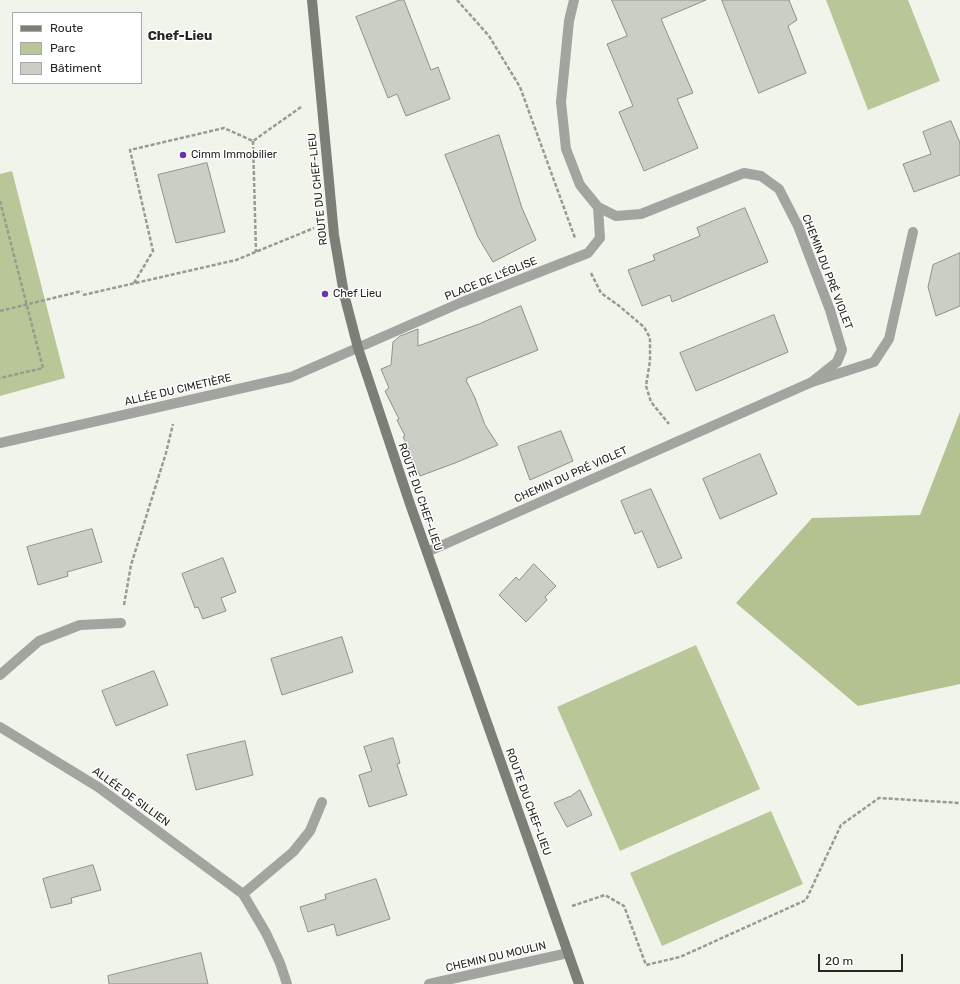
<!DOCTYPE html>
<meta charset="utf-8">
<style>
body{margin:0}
#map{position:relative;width:960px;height:984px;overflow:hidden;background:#f1f4ea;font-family:Rubik,sans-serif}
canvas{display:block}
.legend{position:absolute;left:12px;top:12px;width:130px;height:72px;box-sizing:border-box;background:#fff;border:1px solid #a8a9a7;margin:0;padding:5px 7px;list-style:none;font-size:12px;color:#262723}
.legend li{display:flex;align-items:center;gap:8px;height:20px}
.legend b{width:20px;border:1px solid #a8a9a7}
.scale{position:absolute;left:818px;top:954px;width:85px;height:18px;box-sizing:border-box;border:2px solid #262723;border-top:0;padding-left:5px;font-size:12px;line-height:14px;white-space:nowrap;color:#262723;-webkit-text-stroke:3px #fff;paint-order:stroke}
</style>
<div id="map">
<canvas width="960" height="984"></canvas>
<ul class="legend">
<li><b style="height:5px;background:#7c7e78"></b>Route</li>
<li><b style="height:11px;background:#b9c798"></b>Parc</li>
<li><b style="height:11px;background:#cbcec4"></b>Bâtiment</li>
</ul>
<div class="scale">20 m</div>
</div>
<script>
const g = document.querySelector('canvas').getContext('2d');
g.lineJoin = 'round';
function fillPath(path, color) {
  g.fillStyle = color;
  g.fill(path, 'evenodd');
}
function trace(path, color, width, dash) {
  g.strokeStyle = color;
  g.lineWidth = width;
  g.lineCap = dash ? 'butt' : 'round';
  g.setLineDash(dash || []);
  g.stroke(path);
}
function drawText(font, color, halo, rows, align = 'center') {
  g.font = font + ' Rubik,sans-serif';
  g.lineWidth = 3;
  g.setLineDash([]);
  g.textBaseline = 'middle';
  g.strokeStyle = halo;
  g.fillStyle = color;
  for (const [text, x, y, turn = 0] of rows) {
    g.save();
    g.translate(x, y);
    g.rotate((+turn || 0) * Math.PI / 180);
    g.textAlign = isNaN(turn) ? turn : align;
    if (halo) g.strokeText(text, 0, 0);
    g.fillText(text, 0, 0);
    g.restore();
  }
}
const green = new Path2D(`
 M826 0H908L940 81 868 110Z
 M12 171 65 378 0 396V174Z
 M696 645 760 789 620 851 557 707Z
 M771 811 803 884 662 946 630 873Z`);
const forest = new Path2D(`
 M960 412V684L858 706 736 603 812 518 920 515Z`);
const building = new Path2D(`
 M400 0H404L431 70 438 67 450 99 406 116 397 94 388 98 356 17Z
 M612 0H706L661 19 693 93 677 99 698 148 644 171 619 112 633 106 607 44 627 36Z
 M722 0H789L797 20 788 26 806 73 759 93Z
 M951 121 960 143V175L914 192 903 164 931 154 923 132Z
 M499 135 522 208 536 240 493 262 478 237 445 155Z
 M207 163 225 232 176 243 158 175Z
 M745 208 768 262 672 302 670 295 642 306 628 270 655 260 653 255 700 236 697 228Z
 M960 253V306L936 316 928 287 933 265Z
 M521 306 538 350 467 378V380H466L475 398 485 425 498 445 455 463 420 476 409 454 411 453 403 437 405 436 397 420 399 419 385 391 389 388 381 369 391 365 393 342 400 336 418 329V346L479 324Z
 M774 315 788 352 696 391 680 353Z
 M561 431 573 461 530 480 518 447Z
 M760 454 777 494 720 519 703 479Z
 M651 489 682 558 658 568 642 531 635 534 621 501Z
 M92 529 102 562 67 572 68 576 38 585 27 547Z
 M223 558 236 592 221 598 226 611 203 619 198 607 195 608 182 574Z
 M534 564 556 586 545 597 547 600 526 622 499 595 516 577 519 580Z
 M342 637 353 672 282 695 271 659Z
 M154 671 168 705 116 726 102 691Z
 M393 738 400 763 397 764 407 795 369 807 359 775 372 771 364 747Z
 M245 741 253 775 196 790 187 755Z
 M580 790 592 815 567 827 554 803 571 796Z
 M93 865 101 890 71 898 72 903 51 908 43 879Z
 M376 879 390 919 337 936 334 924 308 932 300 907 326 899 325 895Z
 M201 953 208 984H109L108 976Z`);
const path = new Path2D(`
 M457 0 489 36 520 87 575 238
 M253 141 256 252
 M0 201 43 368 0 378
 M591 273 601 293 618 305 644 327 650 338V361L646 386 651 402 669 424
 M134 283 153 251 130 150 224 128 253 141 301 107
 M83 295 236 260 314 228
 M0 311 82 291
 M124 605 131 565 166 453 173 424
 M572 906 605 895 624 906 646 965 680 957 806 900 841 825 879 798 960 803`);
const service = new Path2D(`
 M812 382 874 362 889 339 913 232`);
const minor = new Path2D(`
 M0 443 291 377 460 303 588 253 600 238 598 207
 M427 552 812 382 837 362 842 350 830 310 798 226 779 189 761 176 744 173 641 214 616 216 598 207 580 185 566 149 561 102 569 21 574 0
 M0 675 39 641 80 625 121 623
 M0 727 98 787 243 894 266 933 280 963 287 984
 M243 894 293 852 310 831 322 802
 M429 984 568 953`);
const secondary = new Path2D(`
 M312 0 334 235 344 294 358 348 410 504 579 984`);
const markers = [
 [183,155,4,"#6b32a9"],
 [325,294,4,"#6b32a9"]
];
const poiNames = [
 ["Cimm Immobilier",191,155],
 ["Chef Lieu",333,294]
];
const streetNames = [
 ["ROUTE DU CHEF-LIEU",318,189,-96],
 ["CHEMIN DU PRÉ VIOLET",827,272,69],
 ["PLACE DE L'ÉGLISE",491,279,-22],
 ["ALLÉE DU CIMETIÈRE",178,390,-13],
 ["CHEMIN DU PRÉ VIOLET",571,475,-24],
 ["ROUTE DU CHEF-LIEU",420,497,71],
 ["ALLÉE DE SILLIEN",131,797,36],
 ["ROUTE DU CHEF-LIEU",528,802,70],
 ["CHEMIN DU MOULIN",496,957,-13]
];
const quarterNames = [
 ["Chef-Lieu",180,36]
];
fillPath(green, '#b9c798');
fillPath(forest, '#b4c292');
fillPath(building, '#cbcec4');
trace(building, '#8e9188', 1);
trace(path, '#999b93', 2.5, [4, 2]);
trace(service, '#a2a49f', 10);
trace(minor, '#a2a49f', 10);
trace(secondary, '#7c7e78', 10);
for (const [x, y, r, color] of markers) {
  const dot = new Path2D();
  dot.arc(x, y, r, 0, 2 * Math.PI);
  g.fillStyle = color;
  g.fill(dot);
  trace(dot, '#fff', 1.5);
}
drawText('11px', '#262723', '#fff', poiNames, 'left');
drawText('11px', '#262723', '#fff', streetNames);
drawText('bold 13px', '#262723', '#fff', quarterNames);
</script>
